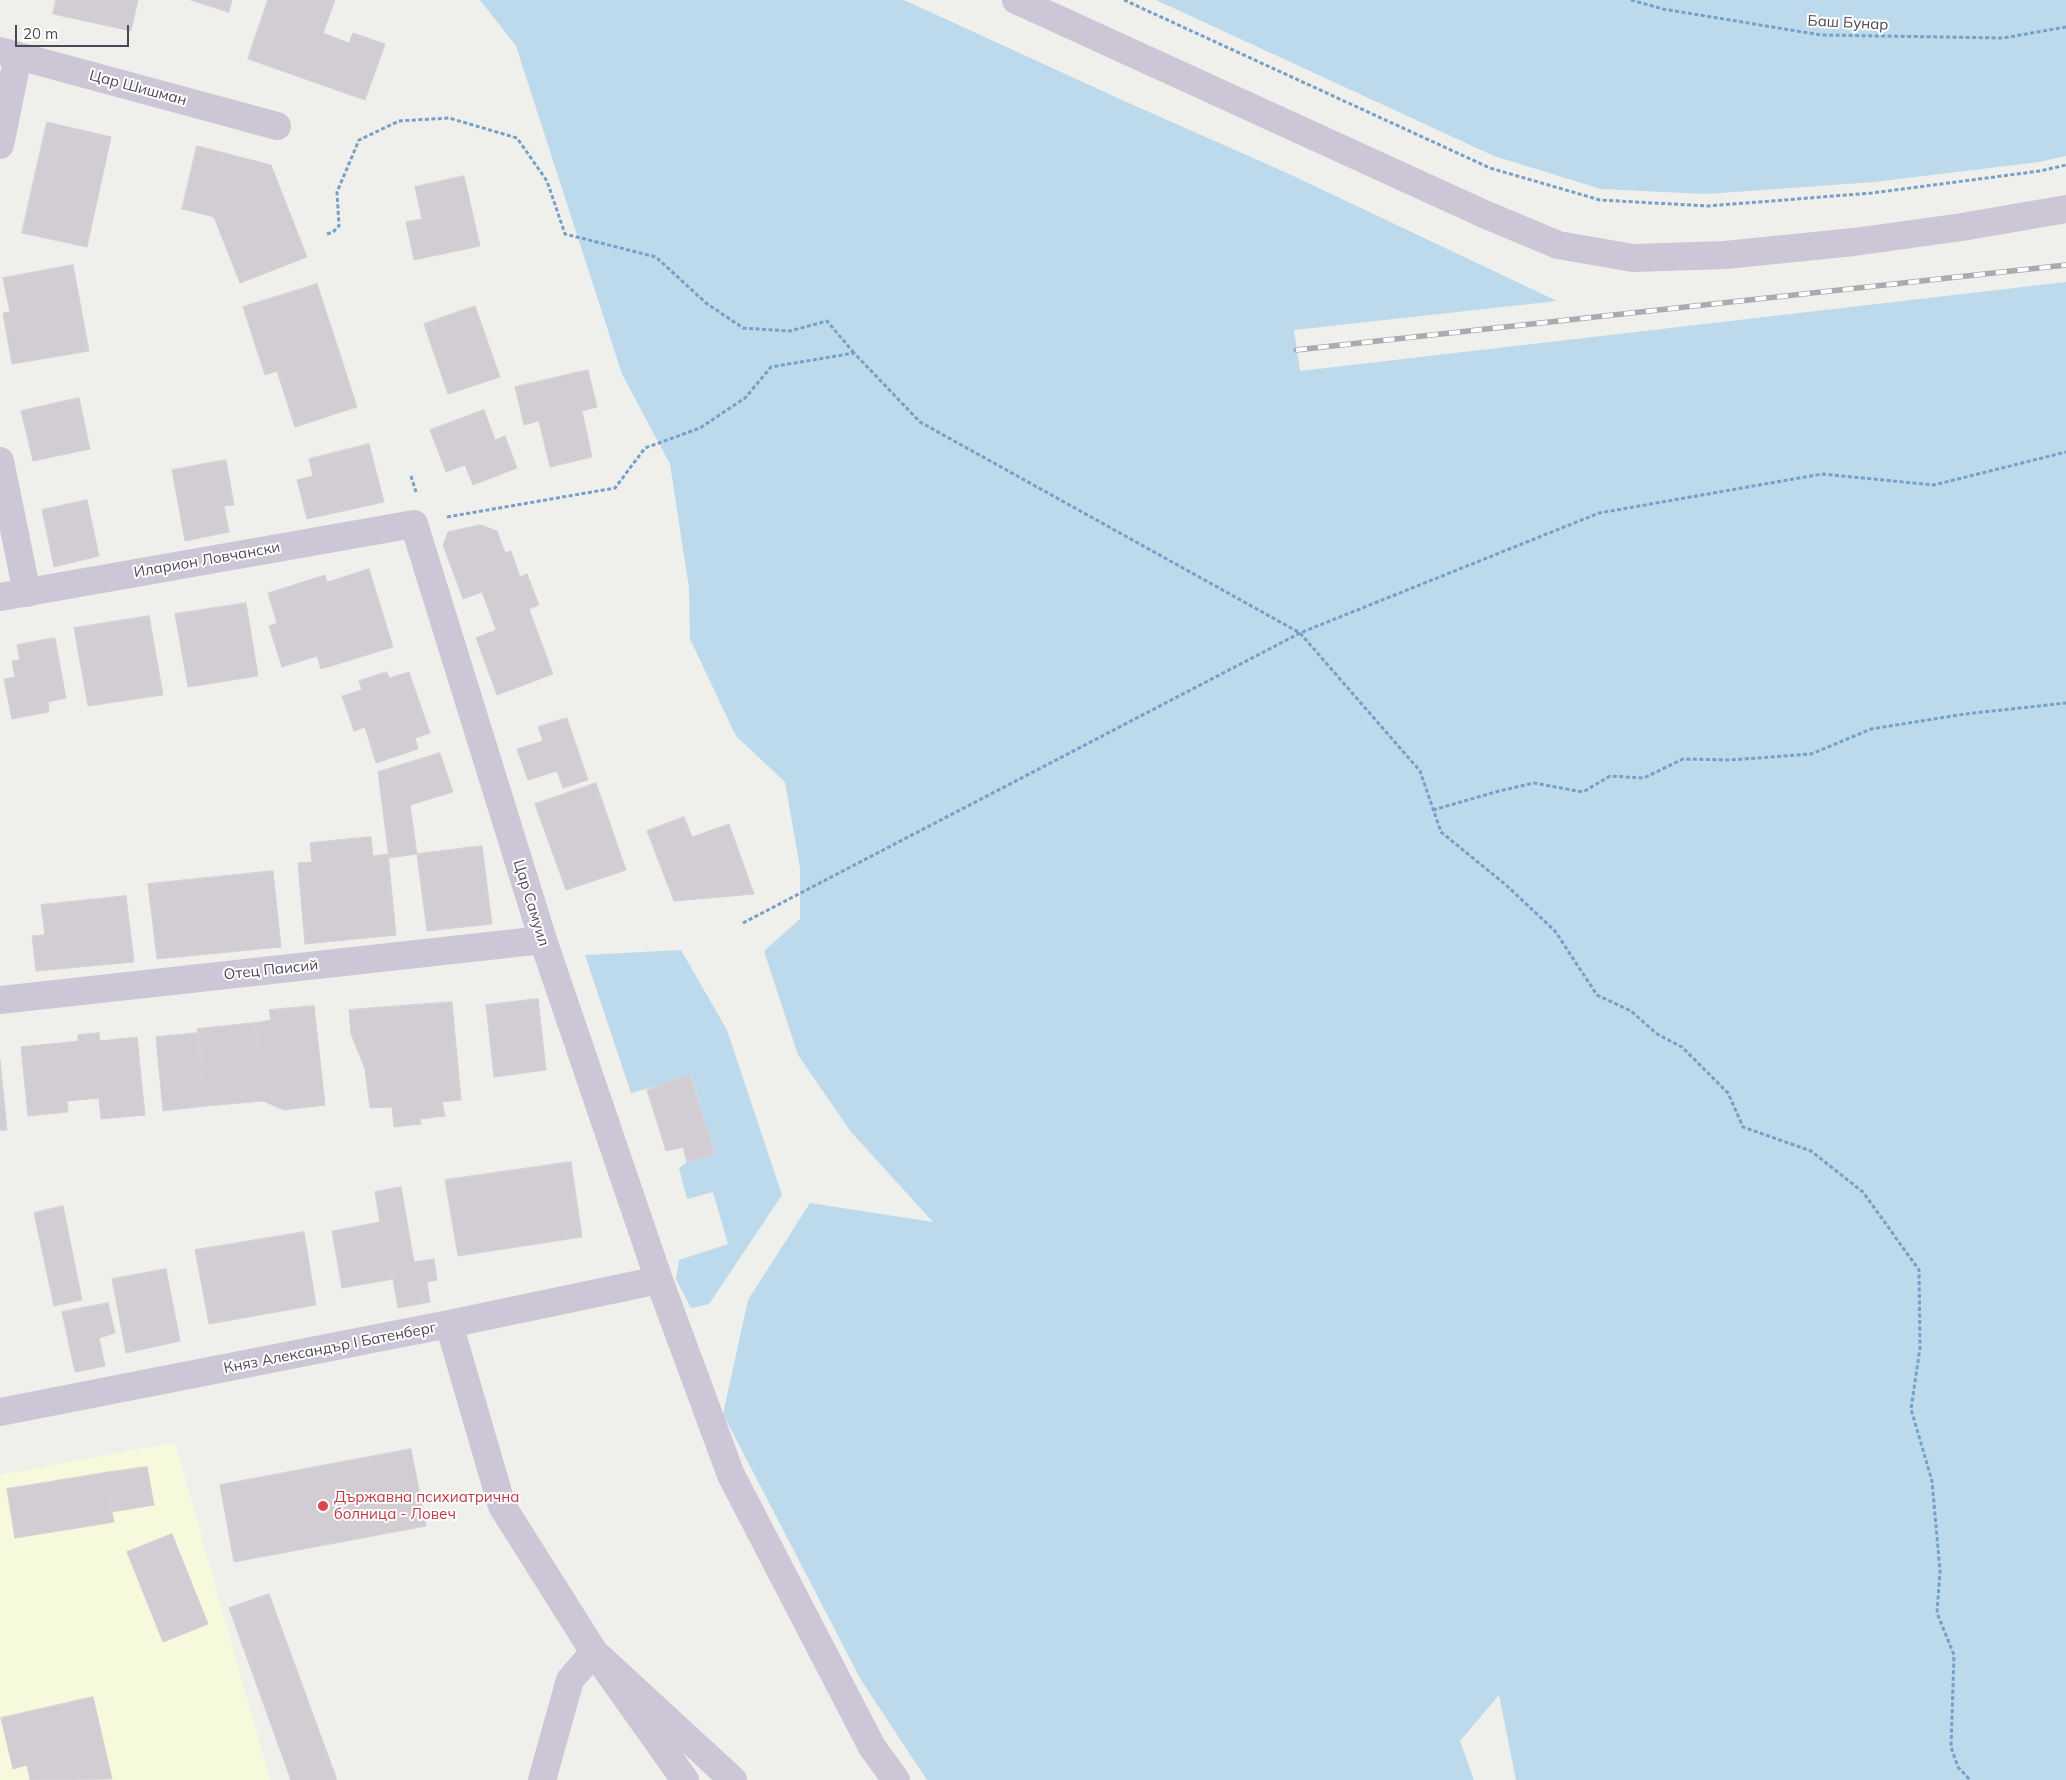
<!DOCTYPE html>
<meta charset="utf-8">
<style>
body{margin:0}
#map{position:relative;width:2066px;height:1780px;overflow:hidden;background:#efefec;font-family:Mulish,sans-serif}
canvas{display:block}
.scale{position:absolute;left:15px;top:25px;width:114px;height:22px;box-sizing:border-box;border:2px solid #4e4658;border-top:0;padding-left:6px;font-size:15px;line-height:18px;white-space:nowrap;color:#4e4658;-webkit-text-stroke:4px #fff;paint-order:stroke}
</style>
<div id="map">
<canvas width="2066" height="1780"></canvas>
<div class="scale">20 m</div>
</div>
<script>
const g = document.querySelector('canvas').getContext('2d');
g.lineJoin = 'round';
function fillPath(path, color) {
  g.fillStyle = color;
  g.fill(path, 'evenodd');
}
function trace(path, color, width, dash) {
  g.strokeStyle = color;
  g.lineWidth = width;
  g.lineCap = dash ? 'butt' : 'round';
  g.setLineDash(dash || []);
  g.stroke(path);
}
function drawText(font, color, halo, rows, align = 'center') {
  g.font = font + ' Mulish,sans-serif';
  g.lineWidth = 4;
  g.setLineDash([]);
  g.textBaseline = 'middle';
  g.strokeStyle = halo;
  g.fillStyle = color;
  for (const [text, x, y, turn = 0] of rows) {
    g.save();
    g.translate(x, y);
    g.rotate((+turn || 0) * Math.PI / 180);
    g.textAlign = isNaN(turn) ? turn : align;
    if (halo) g.strokeText(text, 0, 0);
    g.fillText(text, 0, 0);
    g.restore();
  }
}
const medical = new Path2D(`
 M175 1442 270 1780H0V1475Z`);
const green = new Path2D(`
 M480 0H904L1122 100 1287 173 1557 301 1294 330 1300 371 2066 282V1780H1516L1499 1695 1460 1741 1474 1780H927L861 1680 723 1414 748 1300 810 1203 933 1222 851 1132 798 1055 764 951 800 919V868L785 782 736 736 690 639 689 588 670 464 622 374 516 46Z
 M1156 0H2066V156L2039 162 1874 182 1706 194 1601 189 1494 156Z
 M681 950 727 1030 782 1195 709 1304 691 1308 676 1279 679 1260 728 1244 713 1192 687 1199 679 1168 687 1162 715 1154 691 1076 631 1093 585 955Z`);
const building = new Path2D(`
 M56 0H138L131 31 53 14Z
 M191 0H232L229 12Z
 M268 0H335L323 33 349 43 353 33 385 44 365 100 248 59Z
 M47 122 111 137 87 247 22 233Z
 M197 146 271 165 307 257 240 283 214 217 182 209Z
 M464 176 480 246 414 260 406 222 422 219 415 187Z
 M73 265 89 351 12 364 3 313 10 312 3 278Z
 M317 284 339 351 265 375 243 307Z
 M475 306 500 377 448 394 424 324Z
 M339 351 357 407 295 427 277 371Z
 M588 370 597 407 582 411 592 457 550 467 539 421 524 425 515 387Z
 M79 398 90 449 33 461 21 411Z
 M484 410 495 440 505 436 517 468 473 485 465 465 446 472 430 430Z
 M369 444 384 502 307 519 297 480 313 476 309 459Z
 M226 460 234 505 224 506 229 532 185 541 172 470Z
 M87 500 99 556 54 567 42 510Z
 M481 525 497 531 505 553 511 551 520 577 527 574 539 605 529 609 553 674 497 695 476 638 496 630 482 592 463 599 443 545 448 532Z
 M369 569 393 647 321 669 317 656 282 667 269 626 277 623 268 593 325 575 327 582Z
 M246 603 258 676 188 687 175 614Z
 M149 616 163 695 88 706 74 628Z
 M55 638 66 698 48 702 49 712 12 719 4 679 15 677 12 661 20 660 17 645Z
 M387 672 389 678 409 672 430 733 415 738 418 749 376 763 365 727 354 731 342 696 362 690 359 681Z
 M567 718 588 780 563 788 557 771 528 780 517 749 543 741 538 727Z
 M440 753 453 792 410 805 417 854 389 858 378 772Z
 M596 783 626 870 566 890 535 804Z
 M684 817 692 837 729 824 754 894 674 901 647 831Z
 M371 837 373 856 388 854 396 935 305 944 298 863 312 862 310 843Z
 M482 846 492 924 427 931 417 854Z
 M273 871 281 947 157 959 148 884Z
 M126 896 134 962 36 971 32 936 45 935 41 905Z
 M538 999 546 1070 494 1077 486 1005Z
 M452 1002 461 1100 442 1102 445 1116 420 1119 421 1124 394 1127 392 1107 370 1108 365 1069 351 1034 349 1010Z
 M314 1006 325 1105 284 1110 263 1101 255 1023 271 1020 269 1010Z
 M255 1023 263 1101 206 1106 197 1029Z
 M99 1033 100 1041 137 1037 145 1115 101 1119 99 1098 67 1101 68 1112 28 1116 21 1047 78 1041V1035Z
 M198 1033 206 1106 163 1111 156 1037Z
 M0 1060 7 1130H0Z
 M690 1075 715 1154 687 1162 683 1147 666 1151 647 1090Z
 M571 1162 582 1237 458 1256 445 1180Z
 M401 1187 414 1262 434 1259 437 1280 427 1282 430 1302 398 1308 393 1279 342 1288 332 1231 380 1222 375 1192Z
 M63 1206 82 1300 54 1306 34 1213Z
 M304 1232 316 1305 209 1324 195 1250Z
 M166 1269 180 1341 126 1353 112 1279Z
 M108 1303 115 1333 99 1338 105 1366 75 1372 62 1312Z
 M411 1449 426 1526 234 1562 220 1485Z
 M147 1467 154 1505 111 1512 104 1473Z
 M104 1473 114 1522 15 1538 7 1489Z
 M172 1534 208 1624 163 1642 127 1552Z
 M269 1594 337 1780H291L229 1608Z
 M93 1697 112 1779 30 1780 27 1765 13 1769 1 1718Z`);
const path = new Path2D(`
 M1124 0 1490 168 1600 200 1708 206 1872 193 2040 171 2066 165
 M1631 0 1663 9 1821 35 2003 38 2066 27
 M327 234 333 232 339 226 337 192 359 140 399 121 449 118 517 138 547 181 565 234 656 257 706 303 743 328 790 331 827 321 854 353
 M411 476 416 492
 M447 517 615 488 645 448 700 428 745 398 771 367 854 353 920 422 1300 633 1420 771 1441 832 1506 885 1555 931 1597 995 1631 1011 1657 1034 1682 1047 1728 1093 1743 1127 1811 1151 1863 1192 1919 1270 1920 1348 1911 1409 1932 1481 1940 1571 1937 1613 1954 1655 1951 1747 1958 1767 1970 1780
 M1433 810 1499 791 1534 783 1583 792 1610 776 1644 778 1683 759 1730 760 1811 754 1871 729 1965 714 2066 703
 M743 923 1300 633 1599 513 1822 474 1934 485 2066 452`);
const minor = new Path2D(`
 M1016 0 1484 214 1558 245 1633 258 1725 255 1854 242 1962 227 2066 209
 M0 51 277 126
 M0 145 18 56
 M0 461 27 593
 M0 597 414 524 543 940 659 1280 731 1475 872 1747 896 1780
 M0 1000 543 940
 M449 1324 502 1506 594 1652 733 1780
 M0 1412 449 1324 659 1280
 M542 1780 570 1680 594 1652 685 1780`);
const rail = new Path2D(`
 M1296 350 2066 265`);
const markers = [
 [323,1506,6,"#e0444e"]
];
const streetNames = [
 ["Баш Бунар",1848,23,3],
 ["Цар Шишман",138,88,15],
 ["Иларион Ловчански",207,560,-10],
 ["Цар Самуил",531,903,73],
 ["Отец Паисий",271,970,-6],
 ["Княз Александър I Батенберг",330,1348,-11]
];
const healthNames = [
 ["Държавна психиатрична",334,1497],
 ["болница - Ловеч",334,1514]
];
fillPath(medical, '#f7f9dc');
fillPath(green, '#bcdaeb');
fillPath(building, '#d2ccd3');
trace(building, '#d5d0d8', 1);
trace(path, '#76a0c7', 3, [4, 2.5]);
trace(minor, '#cdc6d6', 28);
trace(rail, '#ada9b0', 5.5);
trace(rail, '#fff', 4, [11]);
for (const [x, y, r, color] of markers) {
  const dot = new Path2D();
  dot.arc(x, y, r, 0, 2 * Math.PI);
  g.fillStyle = color;
  g.fill(dot);
  trace(dot, '#fff', 2);
}
drawText('15px', '#4e4658', '#fff', streetNames);
drawText('15px', '#be3a42', '#fff', healthNames, 'left');
</script>
